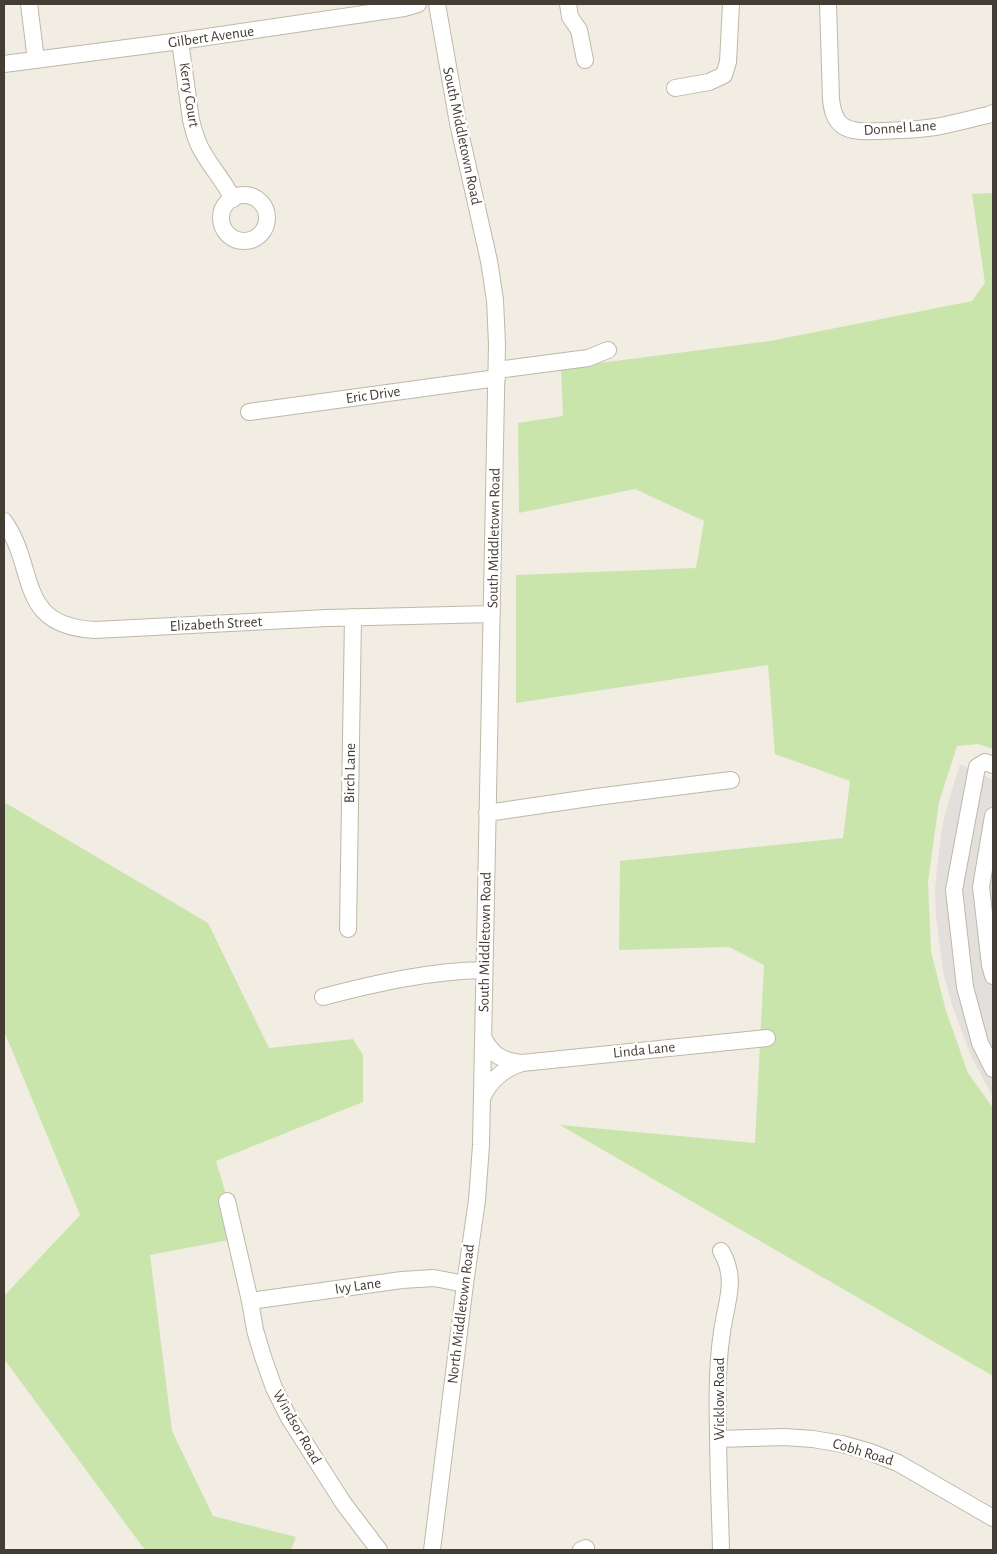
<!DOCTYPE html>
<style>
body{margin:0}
#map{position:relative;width:997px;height:1554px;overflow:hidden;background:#f1ede3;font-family:"Alegreya Sans",sans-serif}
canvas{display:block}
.frame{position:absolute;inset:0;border:5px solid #433d34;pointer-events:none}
</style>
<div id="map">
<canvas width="997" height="1554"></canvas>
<div class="frame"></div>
</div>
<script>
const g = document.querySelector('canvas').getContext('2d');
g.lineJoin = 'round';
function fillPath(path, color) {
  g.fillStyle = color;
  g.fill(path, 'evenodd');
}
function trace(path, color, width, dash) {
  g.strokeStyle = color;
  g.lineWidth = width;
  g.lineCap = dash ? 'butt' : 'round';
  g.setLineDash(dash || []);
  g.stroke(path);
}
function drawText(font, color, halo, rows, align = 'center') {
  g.font = font + ' "Alegreya Sans",sans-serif';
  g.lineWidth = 5;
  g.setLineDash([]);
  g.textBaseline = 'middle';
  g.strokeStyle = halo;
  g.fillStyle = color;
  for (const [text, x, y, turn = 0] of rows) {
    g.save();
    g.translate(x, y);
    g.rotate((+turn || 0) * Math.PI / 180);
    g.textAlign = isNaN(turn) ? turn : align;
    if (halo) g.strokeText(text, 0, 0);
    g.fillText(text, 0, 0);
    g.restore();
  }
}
const green = new Path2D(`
 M993 193V749L978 744 957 746 939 802 928 882 931 951 946 1011 968 1073 993 1108V1376L560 1125 755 1143 764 965 729 947 619 950 620 861 843 838 850 781 775 754 768 665 516 703V575L696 568 704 521 635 489 519 513 518 423 563 416 561 368 770 341 972 301 985 283 972 194Z
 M4 802 208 923 269 1048 353 1039 363 1055V1102L216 1161 239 1238 150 1255 172 1431 213 1516 296 1537 291 1550H145L4 1359V1296L80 1215 4 1031Z`);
const parking = new Path2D(`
 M960 764 993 780V1097L971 1056 952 1005 944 976 936 918 935 889 941 834 946 810Z`);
const minor = new Path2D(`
 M29 4 36 60
 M568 4 570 17 579 30 585 60
 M828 4 831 99C832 109 834 120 843 126 854 133 869 131 881 131 899 130 917 130 935 127 953 124 970 119 988 115L993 113
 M180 41 191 120C194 132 197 144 204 154 213 170 224 181 233 199
 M4 64 180 41 404 8 418 4
 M675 88 709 82 724 75 728 62 731 4
 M221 218a23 23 0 1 1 46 0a23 23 0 1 1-46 0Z
 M497 370 588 358 608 350
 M249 412 497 378
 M4 521C38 569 15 626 95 630L327 618 492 614
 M993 765 985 762 977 767 954 890 965 987 980 1043 993 1069
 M487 813 596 797 731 780
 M993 816 981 887 990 965 993 976
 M348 929 353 617
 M323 997C376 983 430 971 484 970
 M483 1037C492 1055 502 1061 522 1063
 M482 1098C490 1080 503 1069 522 1063L767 1038
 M227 1201 250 1301 255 1330 263 1357 274 1388 289 1418 344 1504 379 1550
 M721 1251C738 1279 726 1302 722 1332 717 1364 717 1396 718 1428 718 1469 720 1509 721 1550
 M250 1301 402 1280 434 1278 465 1284
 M718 1439 784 1437 813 1439 842 1444 870 1452 898 1463 993 1518
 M432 1550 465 1284 477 1200 481 1145 497 344 495 300 489 261 458 123 437 4
 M581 1550 586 1548`);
const streetNames = [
 ["Gilbert Avenue",211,37,-8],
 ["Kerry Court",189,95,81],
 ["Donnel Lane",900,128,-4],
 ["South Middletown Road",462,136,78],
 ["Eric Drive",373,395,-8],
 ["South Middletown Road",494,538,-89],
 ["Elizabeth Street",216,624,-3],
 ["Birch Lane",350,773,-89],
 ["South Middletown Road",485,942,-89],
 ["Linda Lane",644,1050,-6],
 ["Ivy Lane",358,1286,-8],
 ["North Middletown Road",461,1314,-83],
 ["Wicklow Road",719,1399,-90],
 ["Windsor Road",297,1427,60],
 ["Cobh Road",863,1452,17]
];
fillPath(green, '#cae5ac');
fillPath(parking, '#e2dfdc');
trace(minor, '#bfb8a9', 18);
trace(minor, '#fff', 16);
drawText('15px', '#433d34', '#fff', streetNames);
</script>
